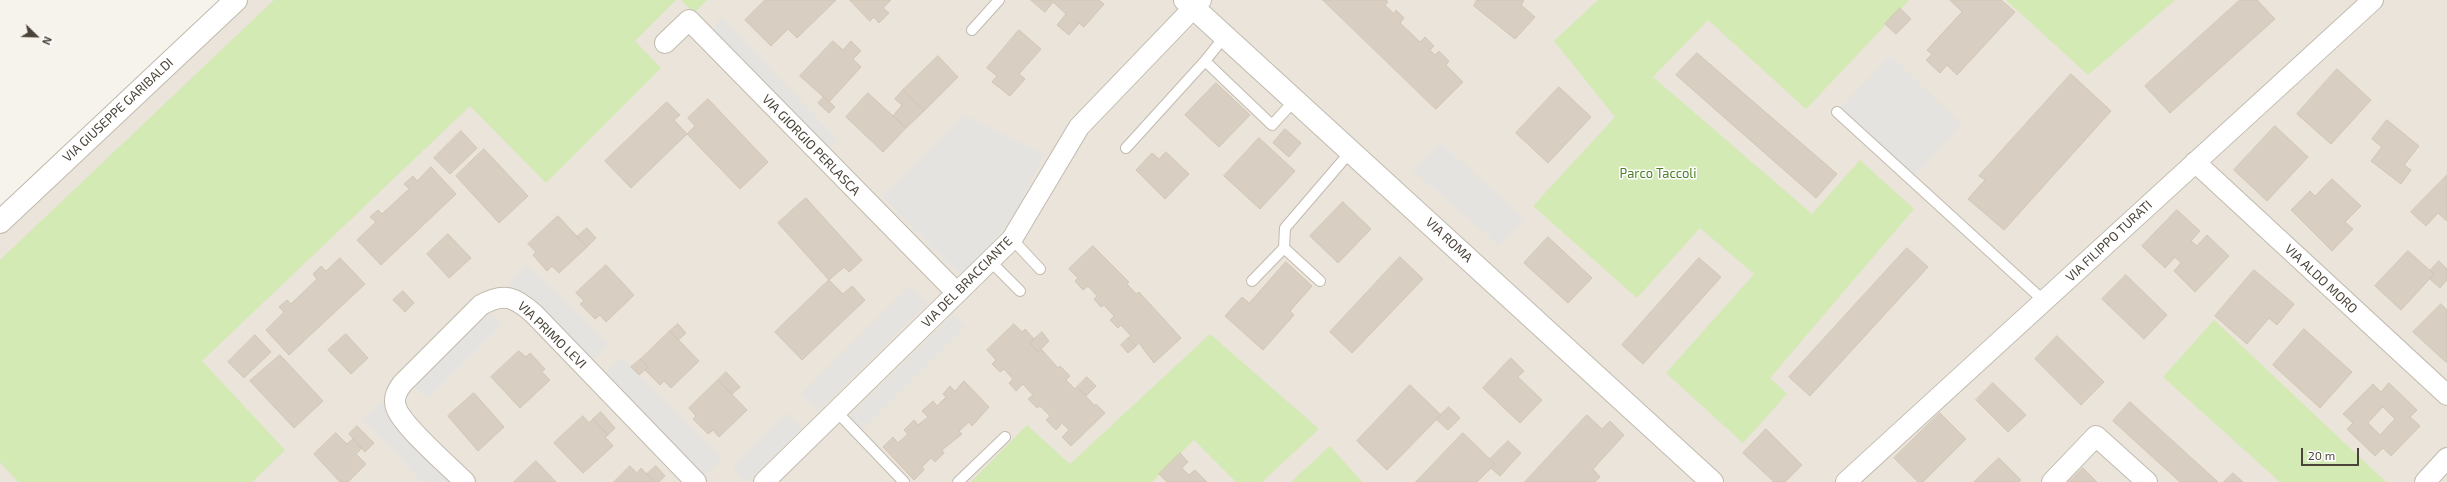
<!DOCTYPE html>
<style>
body{margin:0}
#map{position:relative;width:2447px;height:482px;overflow:hidden;background:#f6f2ec;font-family:"Exo 2",sans-serif}
canvas{display:block}
.north{position:absolute;left:16px;top:16px;width:40px;height:40px;-webkit-text-stroke:3px #fff;paint-order:stroke;rotate:113deg;font-size:11px;font-weight:700;line-height:16px;text-align:center;color:#4b4339}
.north::after{content:'';display:block;margin:auto;width:14px;height:18px;background:#4b4339;clip-path:polygon(50% 0,100% 100%,50% 72%,0 100%)}
.scale{position:absolute;left:2301px;top:448px;width:58px;height:18px;box-sizing:border-box;border:2px solid #4b4339;border-top:0;padding-left:5px;font-size:12px;line-height:14px;white-space:nowrap;color:#4b4339;-webkit-text-stroke:3px #fff;paint-order:stroke}
</style>
<div id="map">
<canvas width="2447" height="482"></canvas>
<div class="north">N</div>
<div class="scale">20 m</div>
</div>
<script>
const g = document.querySelector('canvas').getContext('2d');
g.lineJoin = 'round';
function fillPath(path, color) {
  g.fillStyle = color;
  g.fill(path, 'evenodd');
}
function trace(path, color, width, dash) {
  g.strokeStyle = color;
  g.lineWidth = width;
  g.lineCap = dash ? 'butt' : 'round';
  g.setLineDash(dash || []);
  g.stroke(path);
}
function drawText(font, color, halo, rows, align = 'center') {
  g.font = font + ' "Exo 2",sans-serif';
  g.lineWidth = 3;
  g.setLineDash([]);
  g.textBaseline = 'middle';
  g.strokeStyle = halo;
  g.fillStyle = color;
  for (const [text, x, y, turn = 0] of rows) {
    g.save();
    g.translate(x, y);
    g.rotate((+turn || 0) * Math.PI / 180);
    g.textAlign = isNaN(turn) ? turn : align;
    if (halo) g.strokeText(text, 0, 0);
    g.fillText(text, 0, 0);
    g.restore();
  }
}
const residential = new Path2D(`
 M238 0H2447V482H0V230Z`);
const green = new Path2D(`
 M274 0H676L635 41 661 68 546 183 470 106 202 361 285 450 252 482H18L0 462V260Z
 M681 0H707L694 13Z
 M1598 0H1909L1806 109 1708 20 1653 77 1812 214 1860 160 1914 209 1770 378 1787 394 1743 443 1666 373 1754 274 1700 228 1637 298 1533 206 1615 117 1554 41Z
 M2006 0H2175L2088 75Z
 M2214 320 2386 482H2280L2163 377Z
 M1210 334 1319 429 1262 482H1236L1194 440 1152 482H971L1027 425 1070 464Z
 M1330 446 1362 482H1291Z`);
const parking = new Path2D(`
 M722 18 838 140 826 151 710 30Z
 M1890 55 1961 124 1912 180 1837 112Z
 M964 115 1044 154 1013 218 961 276 882 197Z
 M1441 143 1524 219 1499 245 1413 171Z
 M527 265 609 344 589 365 507 286Z
 M910 286 927 304 818 411 801 394Z
 M487 310 502 325 427 399 412 383Z
 M953 315 965 327 862 430 850 415Z
 M621 358 722 458 705 476 603 376Z
 M382 401 458 482H422L363 419Z
 M786 413 802 428 747 482H743L733 468Z`);
const building = new Path2D(`
 M765 0H836L797 38 788 29 771 46 745 20Z
 M850 0H891L883 8 889 13 879 23 874 17 870 21Z
 M1031 0H1099L1104 4 1084 27 1079 23 1069 35 1057 25 1066 14 1053 2 1045 12Z
 M1323 0H1386L1388 2 1385 5 1394 14 1396 10 1404 18 1400 23 1420 42 1425 37 1434 46 1430 50 1435 55 1439 51 1449 61 1446 65 1463 82 1436 109Z
 M1477 0H1524L1521 5 1535 17 1515 39 1474 6Z
 M1950 0H2001L2015 12 1957 75 1947 65 1940 73 1926 60 1932 54 1927 50 1962 12Z
 M2240 0H2257L2275 19 2170 113 2145 86Z
 M1900 8 1911 19 1896 34 1885 24Z
 M1019 30 1041 49 1019 74 1025 79 1010 96 992 82 997 76 987 68Z
 M833 41 843 50 851 41 861 51 853 59 861 67 829 102 800 76Z
 M1697 53 1837 174 1816 198 1676 75Z
 M938 56 958 77 924 111 903 90Z
 M2337 69 2371 100 2331 144 2297 114Z
 M2071 74 2111 111 2004 230 1968 199 1985 180 1979 176Z
 M1216 83 1250 115 1219 147 1185 115Z
 M1559 87 1591 117 1548 163 1516 133Z
 M903 90 924 111 906 128 893 116 902 105 895 99Z
 M868 93 906 128 883 152 846 117Z
 M824 97 835 107 829 113 818 103Z
 M708 99 768 162 740 189 687 134 695 126 688 118Z
 M667 102 680 115 674 120 687 134 631 188 605 161Z
 M2387 120 2419 146 2404 165 2411 170 2401 184 2371 161 2382 147 2372 139Z
 M2275 126 2308 157 2267 201 2234 170Z
 M1285 129 1301 143 1289 157 1273 143Z
 M461 131 477 148 450 174 434 158Z
 M1259 138 1295 171 1260 209 1224 176Z
 M484 149 528 196 499 223 456 176Z
 M1166 152 1189 174 1165 199 1136 170 1152 153 1159 159Z
 M431 167 456 194 381 265 357 240 376 222 370 217 378 210 382 214 409 189 404 184 413 176 417 181Z
 M2447 175V221L2438 213 2426 226 2411 212Z
 M2332 179 2361 206 2345 222 2353 229 2332 251 2291 210 2310 191 2315 196Z
 M806 198 862 260 849 272 844 267 829 280 778 223Z
 M1343 202 1371 229 1338 263 1310 236Z
 M2177 210 2200 231 2191 241 2197 246 2207 235 2229 256 2195 292 2174 271 2181 263 2175 257 2165 268 2142 246Z
 M558 216 587 247 559 273 552 266 547 271 533 255 536 252 528 244Z
 M587 228 596 238 587 247 577 237Z
 M448 234 471 258 449 278 427 254Z
 M1548 237 1592 278 1568 303 1524 263Z
 M1093 246 1129 282 1127 284 1136 294 1139 292 1181 338 1154 363 1139 343 1136 346 1128 338 1131 336 1121 325 1118 328 1110 320 1114 316 1104 305 1101 307 1094 299 1097 296 1088 286 1083 290 1075 281 1078 278 1069 269Z
 M1907 248 1928 267 1810 396 1789 377Z
 M2408 251 2434 274 2401 310 2375 286Z
 M1400 257 1423 279 1352 353 1330 332Z
 M340 258 365 284 289 355 266 330 284 312 279 307 287 300 291 304 317 279 313 274 321 266 326 271Z
 M1699 258 1721 277 1643 364 1622 345Z
 M2439 261 2447 269V280L2440 288 2430 279 2434 274 2430 271Z
 M1286 262 1312 286 1290 311 1294 315 1263 350 1225 316 1242 297 1249 303Z
 M606 265 634 295 606 322 600 315 595 319 580 304 584 301 576 293Z
 M2254 270 2294 304 2277 325 2269 318 2247 344 2215 316Z
 M2126 275 2167 315 2144 339 2102 299Z
 M829 280 843 294 852 286 865 300 802 360 775 332Z
 M403 291 414 303 405 312 393 300Z
 M2441 304 2447 310V363L2413 332Z
 M678 324 686 333 678 340 670 331Z
 M1014 324 1022 332 1025 329 1034 339 1030 343 1038 352 1041 349 1058 368 1060 366 1070 376 1066 380 1075 389 1077 387 1095 406 1096 404 1105 413 1071 446 1062 437 1069 430 1062 423 1056 430 1046 420 1050 416 1040 406 1037 408 1028 399 1033 395 1023 384 1016 391 1009 383 1013 379 1004 369 1000 372 992 364 996 360 987 350Z
 M2304 329 2352 372 2320 408 2273 365Z
 M670 331 699 361 671 388 664 381 660 385 645 370 648 367 641 359Z
 M1042 332 1049 341 1038 352 1030 343Z
 M346 334 368 358 351 374 328 350Z
 M255 335 271 352 244 378 228 362Z
 M2057 336 2104 382 2081 405 2035 359Z
 M1128 338 1136 346 1128 353 1121 345Z
 M519 351 526 357 530 353 545 369 542 372 550 380 520 408 491 377Z
 M280 355 323 401 294 428 250 381Z
 M1511 358 1524 371 1518 377 1542 400 1520 423 1483 388Z
 M641 359 648 367 639 375 631 367Z
 M726 372 740 387 732 394 718 380Z
 M1087 377 1096 386 1086 396 1077 387Z
 M718 380 747 410 719 437 713 430 708 434 693 419 696 416 689 408Z
 M964 381 989 407 972 426 969 422 959 431 962 434 942 450 944 453 935 462 931 458 922 467 924 470 914 480 883 447 893 437 898 443 908 434 904 430 914 420 918 425 928 417 922 411 933 401 937 406 946 397 943 394 950 386 955 391Z
 M1993 383 2026 415 2008 432 1976 400Z
 M2389 383 2417 410 2410 417 2420 426 2391 456 2383 448 2375 456 2347 429 2353 423 2343 414 2373 384 2381 392ZM2383 407 2395 419 2380 435 2368 423Z
 M1410 385 1441 415 1387 470 1357 441Z
 M474 393 504 427 478 451 448 416Z
 M2130 402 2218 482H2180L2113 421Z
 M1449 407 1460 418 1448 430 1436 419Z
 M601 412 615 428 608 435 593 419Z
 M1940 413 1966 439 1923 482H1918L1894 458Z
 M1587 415 1602 429 1610 421 1624 435 1593 469 1600 477 1595 482H1525Z
 M583 416 589 423 593 419 608 435 605 437 613 446 583 473 554 443Z
 M357 426 374 443 365 452 349 434Z
 M1766 429 1802 465 1785 482H1774L1743 453Z
 M336 433 347 444 353 439 362 448 356 454 366 464 348 482H340L314 454Z
 M1463 433 1495 464 1477 482H1416Z
 M1508 441 1521 453 1500 476 1491 468 1495 464 1490 459Z
 M1180 453 1188 462 1182 468 1189 475 1195 470 1207 482H1167L1159 474Z
 M1999 458 2021 480 2019 482H1974Z
 M536 461 556 482H514Z
 M630 466 637 473 641 468 654 482H614Z
 M656 466 665 476 659 482H654L647 474Z
 M2083 468 2097 482H2069Z
 M2233 473 2243 482H2224Z`);
const service = new Path2D(`
 M972 30 999 0
 M1205 61 1225 36
 M1837 112 2044 301
 M1126 148 1205 61 1272 125 1295 100
 M1012 239 1040 269
 M1284 248 1320 281
 M990 261 1020 291
 M1252 281 1284 248 1285 228 1351 151
 M836 411 904 482
 M958 482 1005 437`);
const minor = new Path2D(`
 M665 43 689 20 957 293
 M2195 162 2447 395
 M465 482C450 467 401 425 396 407 393 398 397 391 402 384L481 305C504 292 515 297 534 314L696 482
 M764 482 1012 239 1079 127 1201 0
 M1846 482 2373 0
 M2052 482 2096 436 2147 482
 M2425 482 2447 458`);
const tertiary = new Path2D(`
 M1185 0 1712 482
 M0 222 236 0`);
const streetNames = [
 ["VIA GIUSEPPE GARIBALDI",118,110,-43],
 ["VIA GIORGIO PERLASCA",811,145,46],
 ["VIA ROMA",1449,240,43],
 ["VIA FILIPPO TURATI",2109,241,-43],
 ["VIA ALDO MORO",2321,279,43],
 ["VIA DEL BRACCIANTE",967,282,-45],
 ["VIA PRIMO LEVI",552,335,44]
];
const parkNames = [
 ["Parco Taccoli",1658,174]
];
fillPath(residential, '#eae4da');
fillPath(green, '#d4eab4');
fillPath(parking, '#e5e3e0');
fillPath(building, '#d8cec1');
trace(building, '#d3c6b3', 1);
trace(service, '#c2baae', 12);
trace(minor, '#c2baae', 22);
trace(tertiary, '#c2baae', 24);
trace(service, '#fff', 10);
trace(minor, '#fff', 20);
trace(tertiary, '#fff', 22);
drawText('13px', '#4b4339', '#fff', streetNames);
drawText('13px', '#4d7f29', '#fff', parkNames);
</script>
